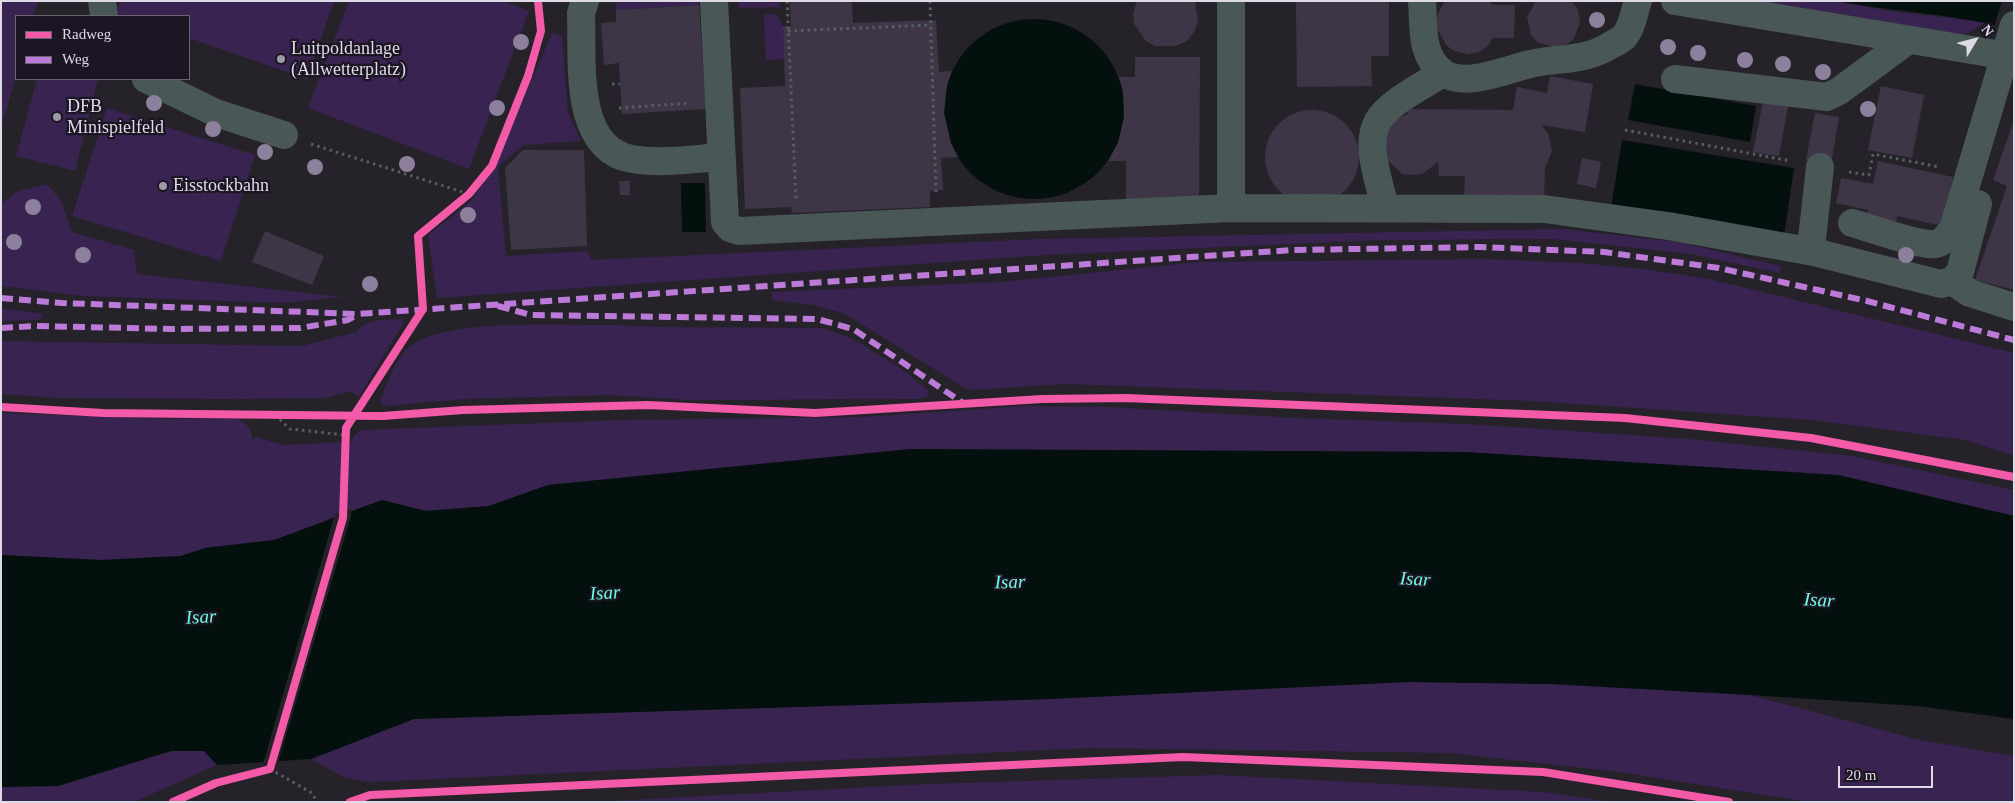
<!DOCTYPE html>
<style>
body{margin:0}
#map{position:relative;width:2015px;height:803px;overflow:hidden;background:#26222a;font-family:"Times New Roman",serif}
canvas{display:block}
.frame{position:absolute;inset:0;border:2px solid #dfdbe6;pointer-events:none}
.legend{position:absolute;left:15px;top:15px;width:175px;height:65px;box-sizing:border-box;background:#1c1524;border:1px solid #6a6472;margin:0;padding:6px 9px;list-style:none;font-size:15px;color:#dfdbe6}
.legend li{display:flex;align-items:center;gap:10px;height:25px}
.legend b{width:25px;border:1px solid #6a6472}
.north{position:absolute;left:1950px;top:15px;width:50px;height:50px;-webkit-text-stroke:4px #1c1524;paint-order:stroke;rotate:53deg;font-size:14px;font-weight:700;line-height:20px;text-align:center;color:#dfdbe6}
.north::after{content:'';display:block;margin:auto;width:18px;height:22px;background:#dfdbe6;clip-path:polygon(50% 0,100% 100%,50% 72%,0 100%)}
.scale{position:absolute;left:1838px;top:766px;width:95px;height:22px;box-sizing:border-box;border:2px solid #dfdbe6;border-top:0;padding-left:6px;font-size:15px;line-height:18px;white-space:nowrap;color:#dfdbe6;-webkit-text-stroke:4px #1c1524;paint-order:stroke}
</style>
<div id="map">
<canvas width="2015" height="803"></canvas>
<div class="frame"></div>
<ul class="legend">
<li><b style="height:6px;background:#f35aa7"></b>Radweg</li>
<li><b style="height:6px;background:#bd7bd9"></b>Weg</li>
</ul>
<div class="north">N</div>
<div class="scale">20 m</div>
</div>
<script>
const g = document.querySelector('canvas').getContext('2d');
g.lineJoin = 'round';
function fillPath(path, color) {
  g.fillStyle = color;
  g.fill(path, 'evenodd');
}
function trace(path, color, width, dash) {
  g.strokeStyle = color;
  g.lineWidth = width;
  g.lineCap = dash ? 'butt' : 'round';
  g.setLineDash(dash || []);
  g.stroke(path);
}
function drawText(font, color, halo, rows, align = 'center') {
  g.font = font + ' "Times New Roman",serif';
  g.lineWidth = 4.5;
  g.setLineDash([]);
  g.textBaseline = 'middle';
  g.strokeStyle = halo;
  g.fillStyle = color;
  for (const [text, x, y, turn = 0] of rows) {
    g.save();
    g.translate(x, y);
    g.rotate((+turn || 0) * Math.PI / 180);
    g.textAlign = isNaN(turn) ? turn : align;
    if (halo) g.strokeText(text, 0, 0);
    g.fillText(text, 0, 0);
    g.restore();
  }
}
const green = new Path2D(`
 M1 1H38L33 16H16V76L1 129Z
 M120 1H334L307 79 189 38V16H125L116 13Z
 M349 1H503L529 11 469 169 308 108Z
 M616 1H699V5L616 10Z
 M739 1H779L780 7 738 8Z
 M1728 1H1837L1889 11 1986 22 1958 39Z
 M776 14 783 26 784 59 766 60 764 15Z
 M552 33 562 36 568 113 581 141 523 145 498 167 506 256 587 251 592 260 1038 239 1563 229 1678 242 1781 266 1780 273 1690 254 1554 239 1378 240 1046 255 437 298 428 235 472 200 498 158Z
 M37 79H98L75 171 16 156Z
 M107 108 255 155 221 261 72 216Z
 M47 184 61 200 72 232 134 250 137 274 343 297 282 303 81 296 1 286V204L18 191Z
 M1483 259 1581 263 1643 269 1709 279 2014 353V456L1966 440 1812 420 1533 401 1066 384 968 390 845 314 814 305 772 300V292L1000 282 1198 262Z
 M1 309V308L43 314 39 320 1 321Z
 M403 319V324L359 397 351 391 325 398 236 399 57 398 1 394V341L302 346 357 332C364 318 389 320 403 319Z
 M614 325 660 327 823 328 853 339 900 368 928 390 929 393 927 397 919 399 689 400 609 395 466 399 383 406 380 400C388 382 396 355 413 344 454 318 563 326 614 325Z
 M1025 406 1111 407 1296 418 1467 424 1690 439 1852 456 2014 490V516L1839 475 1464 452 911 449 548 485 489 506 426 511 382 500 274 540 205 548 181 556 99 560 1 555V413L170 419 237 418 249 427 253 440 256 437 283 445 351 442 355 435 361 430 622 420 861 417Z
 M1408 682 1551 684 1750 695 1920 740 2014 756V802H1809L1619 772 1449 753 1089 748 371 782 345 778 311 759 414 719 1050 699Z
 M171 751H204L217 765 134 802H1V787L58 786Z
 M1218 775 1542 792 1612 802H592L928 784Z`);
const water = new Path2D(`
 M1837 1H2014V30C1956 14 1895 12 1837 1Z
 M944 109a90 90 0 1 1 180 0a90 90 0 1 1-180 0Z
 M1635 84 1756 106 1750 142 1628 120Z
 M1622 140 1794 168 1784 236 1611 208Z
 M681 183H705L706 232H682Z
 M911 449 1464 452 1838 475 2014 516V719L1917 706 1750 695 1551 684 1408 682 1050 699 414 719 311 759 217 765 204 751H171L58 786 1 787V555L101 560 181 556 205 548 274 540 382 500 426 511 489 506 548 485Z`);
const pier = new Path2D(`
 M2002 1H2014V32L1994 27Z
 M351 508V516L278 763 263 764 335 514Z`);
const building = new Path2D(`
 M790 1H852L853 23 936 20 939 72 952 71 947 85 944 113 951 143 958 157 941 158 943 190 930 191V207L792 213 791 207 745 209 740 88 785 86 783 26H791Z
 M1137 1H1195L1198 22 1194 32 1187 41 1176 46H1155L1146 41 1134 24 1133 14Z
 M1296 1H1389V56H1371L1372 86 1297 87Z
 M1445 1H1490L1492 5H1515L1514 38H1492L1488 46 1479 52 1468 54 1454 51 1446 45 1436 26 1438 13Z
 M1536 1 1572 2 1578 9 1580 23 1573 40 1565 45 1554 47 1537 42 1531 35 1527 17Z
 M699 5 706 109 622 114 619 63 604 65 601 23 616 22V10Z
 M1135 57H1200L1199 199H1126V161H1108L1118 143 1124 117 1123 89 1119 77H1135Z
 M1550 76 1593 84 1585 132 1541 125 1548 133 1552 151 1545 168 1544 203 1464 201 1465 176H1439L1438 162 1422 174 1412 175 1402 174 1388 161 1383 152 1385 132 1398 118 1408 114 1407 109 1513 110 1517 87 1547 93Z
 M1881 86 1924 95 1912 158 1868 150Z
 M1764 96 1789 100 1779 156 1753 152Z
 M1265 157a47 47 0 1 1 94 0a47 47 0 1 1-94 0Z
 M1815 113 1839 117 1831 165 1806 160Z
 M2014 120V290L1975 280 2007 186 1993 180Z
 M523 150H584L587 246 511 250 505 168Z
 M1582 158 1601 162 1596 188 1577 184Z
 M1878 161 1953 177 1943 226 1897 216 1895 228 1866 221 1868 210 1836 203 1841 178 1873 184Z
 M619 181H630V195H620Z
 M265 231 324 256 312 285 252 262Z`);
const path = new Path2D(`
 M787 1 796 199
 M930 1 936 193
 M788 31 931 25
 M612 84H620
 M619 108 690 103
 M1625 130 1791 161
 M311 144 469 194
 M1849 172 1869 175 1873 154 1939 167
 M275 415 290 429 345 435
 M270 769 312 793 317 802`);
const minor = new Path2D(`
 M102 1 104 16
 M585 1 581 13C583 58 572 149 632 159 660 164 692 159 720 157
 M714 1 725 222 730 228 739 231 1231 208 1544 209 1668 226 1814 252
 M1422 1C1424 26 1420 55 1442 72 1464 89 1507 69 1530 64 1559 57 1584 62 1611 45 1615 43 1621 40 1624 37 1632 28 1634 12 1638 1
 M1675 1 2014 57
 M146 79 216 113 284 135
 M1675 79 1827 97 1839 91 1907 41
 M1820 167 1811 248 1814 252 1941 284 1952 281 1970 293 2014 307
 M1231 208V1
 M1385 208C1380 183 1364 145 1378 121 1389 102 1424 85 1443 73
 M1852 223C1871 228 1919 246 1936 244 1943 243 1949 234 1953 229L2014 25
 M1952 281 1960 272 1978 204`);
const quiet = new Path2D(`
 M1 298 62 303 358 314 1293 250 1480 247 1604 252 1719 268 1867 301 2014 340
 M498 306 531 315 817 319 853 329 963 403
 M1 328 36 326 173 329 300 328 348 320 357 315`);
const cycleway = new Path2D(`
 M1 407 103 413 383 416 463 410 648 405 815 413 1042 399 1125 398 1625 418 1811 438 2014 477
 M173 802 216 783 270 769 343 518 346 428 423 309 418 236 469 194 492 166 528 76 541 31 538 1
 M350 802 370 795 1183 757 1543 772 1729 802`);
const trees = [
 [1597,20],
 [521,42],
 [1668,47],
 [1698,53],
 [1745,60],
 [1783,64],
 [1823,72],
 [154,103],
 [497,108],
 [1868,109],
 [213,129],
 [265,152],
 [407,164],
 [315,167],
 [33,207],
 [468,215],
 [14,242],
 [83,255],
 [1906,255],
 [370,284]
];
const markers = [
 [281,59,5,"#9e9aa4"],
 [57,117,5,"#9e9aa4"],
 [163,186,5,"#9e9aa4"]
];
const poiNames = [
 ["Luitpoldanlage",291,49],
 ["(Allwetterplatz)",291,70],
 ["DFB",67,107],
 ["Minispielfeld",67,128],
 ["Eisstockbahn",173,186]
];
const waterNames = [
 ["Isar",1415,580,3],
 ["Isar",1010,583,-1],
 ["Isar",605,594,-3],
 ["Isar",1819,601,3],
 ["Isar",201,618,-3]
];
fillPath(green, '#392350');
fillPath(water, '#04100e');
fillPath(pier, '#26222a');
fillPath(building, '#3e3647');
trace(path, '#565e5f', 3, [2.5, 4]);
trace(minor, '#495856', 28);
trace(quiet, '#bd7bd9', 6, [12, 6]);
trace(cycleway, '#f35aa7', 8);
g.fillStyle = '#8c809c';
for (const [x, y] of trees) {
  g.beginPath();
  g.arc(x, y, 8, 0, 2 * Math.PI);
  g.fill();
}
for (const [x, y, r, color] of markers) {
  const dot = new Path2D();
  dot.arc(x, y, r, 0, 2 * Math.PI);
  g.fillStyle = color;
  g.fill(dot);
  trace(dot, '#1c1524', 2);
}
drawText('18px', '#dfdbe6', '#1c1524', poiNames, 'left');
drawText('italic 19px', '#71fae3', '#1c1524', waterNames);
</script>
